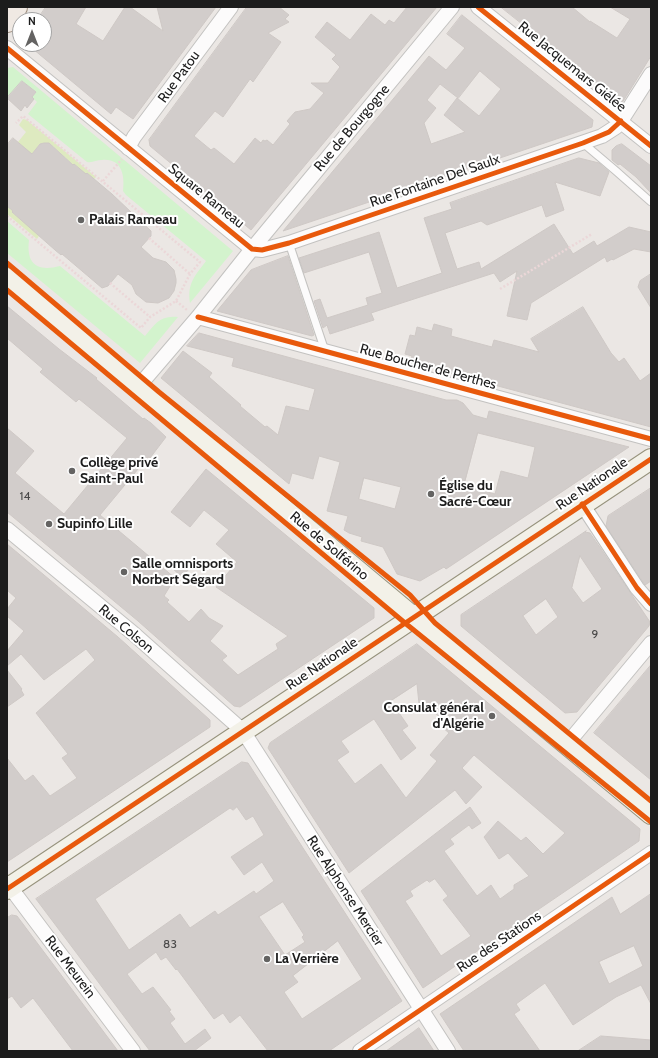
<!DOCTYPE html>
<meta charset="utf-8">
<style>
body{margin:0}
#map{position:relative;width:658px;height:1058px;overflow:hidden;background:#ebe7e4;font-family:Cabin,sans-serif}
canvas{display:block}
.frame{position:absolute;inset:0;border:8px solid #1c1c1c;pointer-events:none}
.north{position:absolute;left:12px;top:12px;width:40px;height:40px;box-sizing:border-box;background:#fff;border:1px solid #a4a4a4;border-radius:50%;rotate:0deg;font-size:11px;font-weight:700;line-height:16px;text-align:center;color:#1c1c1c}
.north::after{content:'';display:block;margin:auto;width:14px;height:18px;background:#646362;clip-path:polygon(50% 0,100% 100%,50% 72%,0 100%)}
</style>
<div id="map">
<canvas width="658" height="1058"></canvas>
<div class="frame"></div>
<div class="north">N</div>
</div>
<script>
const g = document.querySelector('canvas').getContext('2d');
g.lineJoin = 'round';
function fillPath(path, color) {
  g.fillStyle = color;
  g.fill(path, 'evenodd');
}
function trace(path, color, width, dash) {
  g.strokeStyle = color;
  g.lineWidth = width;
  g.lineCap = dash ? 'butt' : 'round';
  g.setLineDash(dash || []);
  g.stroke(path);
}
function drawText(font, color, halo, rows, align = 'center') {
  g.font = font + ' Cabin,sans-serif';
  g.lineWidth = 4;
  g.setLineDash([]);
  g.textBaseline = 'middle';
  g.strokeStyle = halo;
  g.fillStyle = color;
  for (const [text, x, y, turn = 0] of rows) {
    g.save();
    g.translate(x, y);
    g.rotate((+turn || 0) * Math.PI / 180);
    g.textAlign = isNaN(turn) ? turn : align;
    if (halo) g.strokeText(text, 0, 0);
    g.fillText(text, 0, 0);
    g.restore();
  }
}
const grass = new Path2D(`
 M23 119 27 120 96 177 94 179H93L87 173 85 175 74 164 73 165 49 143 40 144 30 157 18 142 26 132 19 125Z
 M7 206 13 211 12 212 38 232 37 234 39 236 37 239 7 214Z`);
const park = new Path2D(`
 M13 67 233 251 190 303C187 283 195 276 206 261L126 195 123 191C125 176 122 158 102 160 96 160 93 163 87 162L28 114 37 102 32 97 36 92 22 81 7 98V68Z
 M7 221 29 240C26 264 37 272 60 266L145 336C155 324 160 315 178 317L140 363 7 253Z`);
const building = new Path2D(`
 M46 7H86L76 24 103 41 125 7H130L163 31 157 7H216L133 119 116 107 111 114 27 44H44V20H37Z
 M247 7H279L289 15 285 19 289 22 268 33 281 42 253 82 250 79 223 117 215 111 194 136 211 150 214 148 234 164 255 138 261 143 263 140 265 141 267 140 273 145 290 124 287 121 295 112 310 109 324 93 311 83H328L340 67 332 59 336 55 315 37 327 22 350 40 371 14 385 25 389 20 394 23 407 7H437L251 230 150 146 149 140Z
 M501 7H572L590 22V21L617 38 630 19 610 7H651V56L622 103Z
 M462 15 593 120 592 127 283 231 429 56 446 70 465 48 447 34ZM480 71 501 89 479 116 457 98 444 115 465 132 431 144 424 123 436 108 427 100 440 84 458 98Z
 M22 81 36 92 32 97 34 99 27 108 25 105 21 111 7 98Z
 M13 138 32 154 40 144 44 143H49L73 165 74 164 86 174 87 173 112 194 151 231V236L141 247 153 258 166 262 174 270 176 279V283L174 291 169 298 158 303 146 302 136 294 132 285 118 274 108 286 102 288 62 254 61 255 55 250 12 212 13 211 7 206V145Z
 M622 144 651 166V193L636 177 620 164 618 165 612 160V150L616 146Z
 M579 158 599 163 609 172 600 196 555 182 564 210 546 217 542 205 487 225 481 221 445 233 457 269 479 262 481 269 554 224 573 254 594 241 597 246 629 227 651 232V252L634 249 613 260 612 259 607 262 605 257 531 303 527 320 507 316 517 271 500 282 494 273 371 313 374 320 330 334 327 325 323 328 314 301 320 299 327 318 368 305 366 298 382 293 369 252 304 273 299 258 379 232 397 288 442 273 424 218 452 209 450 203Z
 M288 256 314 335 312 336 217 311 251 270Z
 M651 274V308L638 287 640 281Z
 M7 306 59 349 97 378 96 379 143 419 144 418 151 423 166 437 150 458 148 457 100 515 175 578 164 596 169 600 167 602 189 622 201 609 209 618 223 626 210 641 227 656 222 660 238 675 278 649 276 644 288 636 216 587 237 562 216 544 229 530 204 510 190 527 171 512 206 469 374 608V618L240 707 234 706 138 621 7 512V428L34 451 15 473 64 514 127 438 79 399 76 402 40 372 43 369 7 338Z
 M583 307 611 353 619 362 624 358 640 381 651 373V427L427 367 410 362 412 356 405 354 410 335 415 336 417 327 432 331 434 324 452 329 451 336 477 343 492 347 494 340 539 352 531 339Z
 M199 333 446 400H457L463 403 473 415 487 419 489 411 629 447 446 569 444 567 420 581 397 574 383 547 361 541 362 537 349 533 344 530 348 516 327 511 340 462 319 456 313 479 292 473 289 484 161 378 183 351 212 373 209 377 241 405 240 406 265 427 267 426 278 435 286 406 309 411 315 389 232 366 234 358 187 346ZM478 433 535 447 528 478 501 471 495 494 464 486ZM364 478 401 487 395 509 359 499Z
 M651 488V581L645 585 606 526 608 516Z
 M586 531 585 532 590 533 601 549 650 622 649 626 577 712 565 713 461 626V615ZM580 556 602 589 583 603 572 588ZM546 599 558 617 536 635 523 616Z
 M7 544 118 637 210 720V727L7 862V758L25 781 33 775 50 796 77 778 62 758 68 754 36 713 95 660 86 649 44 680 21 654 7 666V651L24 631 7 616V609L16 598 7 590Z
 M179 560 189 569 182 577 172 568Z
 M417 644 640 829 639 841 423 988 361 891 470 807 481 823 472 829 469 825 450 839 454 844 444 851 477 896 491 885 500 899 514 889V885L529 876 508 853 499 859 484 837 498 821 521 841 526 837 543 854 565 833 474 755 462 768 482 787 466 804 455 790 349 873 268 748 270 743ZM417 684 419 704 425 705 441 718 440 720 445 724 442 727 449 733 430 755 437 761 406 798 381 764 355 784 337 760 349 752 341 741 374 719 401 760 416 748 402 730 408 726 391 701ZM435 879 448 896 443 900 471 936 441 956 405 901 413 896 410 891 427 880 429 882Z
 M651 665V780L594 733Z
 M7 670 22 689 21 690 24 695 7 707Z
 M242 762 248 763 402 1001 329 1051H268L240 1015 230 1023 223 1013 214 1019 177 969 176 970 166 957 161 960 156 952 127 974 142 994 153 987 171 1010 169 1011 175 1019 170 1023 185 1044 205 1029 211 1038 194 1051H150L36 899ZM237 807 246 820 253 816 264 835 231 857 244 875 262 862 274 881 256 894 254 891 218 915 215 911 190 928 180 914 129 950 95 899 230 808 233 810ZM283 902 304 935 302 937 305 942 285 955 259 917ZM338 941 362 979 302 1019 284 992 298 982 293 976Z
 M651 894V1004L641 985 616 997 573 1025 545 983 516 1004 520 1010 514 1014 540 1051H464L440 1014 612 897 620 914ZM634 946 643 966 609 984 599 962Z
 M12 915 17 916 118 1051H73L33 998 21 1008 12 996 7 999V918Z
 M419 1028 434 1051H386L413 1032Z
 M601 1036 651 1040V1051H578Z`);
const path = new Path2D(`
 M103 181 122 159
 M7 216 141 328 150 317 176 301 190 274 200 262 23 116 16 123
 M149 238 190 274
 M110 283 150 317
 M500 289 592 234
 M176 301 187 310`);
const lane = new Path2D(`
 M583 143 616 171 651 202
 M289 243 325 351`);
const street = new Path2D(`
 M478 7 651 146
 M7 48 252 249
 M128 148 134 137 231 7
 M252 249 262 250 289 243 602 136 616 127 621 121 651 74
 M198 317 651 439
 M138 387 198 317 252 249 452 7
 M582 504 637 588 651 604
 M7 529 134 634 243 731 448 1051
 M567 744 651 643
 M7 883 133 1051
 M360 1051 651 853`);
const secondary = new Path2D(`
 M7 278 413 617 651 814
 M7 889 651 459`);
const primary = new Path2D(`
 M7 21 16 7`);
const cycleway = new Path2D(`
 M478 7 651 146
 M7 48 252 249 262 250 289 243 583 143 609 132 621 121
 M7 263 159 392 410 595 435 623 651 801
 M7 290 405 623 651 822
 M198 317 651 439
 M582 504 637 588 651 604
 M7 889 651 459
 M360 1051 651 853`);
const markers = [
 [81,220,4,"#646362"],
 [72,471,4,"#646362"],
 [431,494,4,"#646362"],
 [49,524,4,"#646362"],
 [124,572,4,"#646362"],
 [492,716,4,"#646362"],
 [267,959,4,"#646362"]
];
const numberNames = [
 ["14",25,496],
 ["9",595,634],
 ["83",170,944]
];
const streetNames = [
 ["Rue Jacquemars Giélée",572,67,39],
 ["Rue Patou",179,77,-54],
 ["Rue de Bourgogne",352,128,-50],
 ["Rue Fontaine Del Saulx",435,181,-19],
 ["Square Rameau",206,196,39],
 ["Rue Boucher de Perthes",428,367,15],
 ["Rue Nationale",592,484,-34],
 ["Rue de Solférino",329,546,40],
 ["Rue Colson",126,629,40],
 ["Rue Nationale",322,664,-34],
 ["Rue Alphonse Mercier",345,891,57],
 ["Rue des Stations",499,942,-34],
 ["Rue Meurein",70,967,53]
];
const poiNames = [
 ["Palais Rameau",89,220],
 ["Collège privé",80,463],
 ["Saint-Paul",80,479],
 ["Église du",439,486],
 ["Sacré-Cœur",439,502],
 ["Supinfo Lille",57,524],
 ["Salle omnisports",132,564],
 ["Norbert Ségard",132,580],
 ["Consulat général",484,708,"right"],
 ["d'Algérie",484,724,"right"],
 ["La Verrière",275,959]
];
fillPath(grass, '#deeac0');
fillPath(park, '#d3f3cd');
fillPath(building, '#d2cdcb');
trace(building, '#cec8c5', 1);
trace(lane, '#c3c2c0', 9);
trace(street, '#c3c2c0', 16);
trace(secondary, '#96927c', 22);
trace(primary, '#a19181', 24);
trace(path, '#ebd7d8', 2.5, [2, 2]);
trace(lane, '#fcfbfb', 7);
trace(street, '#fcfbfb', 14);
trace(secondary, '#f3f1e8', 20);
trace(primary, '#f0e9e3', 22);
trace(cycleway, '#e8590c', 5);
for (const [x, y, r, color] of markers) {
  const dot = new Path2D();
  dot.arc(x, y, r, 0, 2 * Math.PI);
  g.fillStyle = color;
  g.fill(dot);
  trace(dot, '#fff', 1.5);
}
drawText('12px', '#4a4949', null, numberNames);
drawText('14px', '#1c1c1c', '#fff', streetNames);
drawText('bold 14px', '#1c1c1c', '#fff', poiNames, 'left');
</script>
